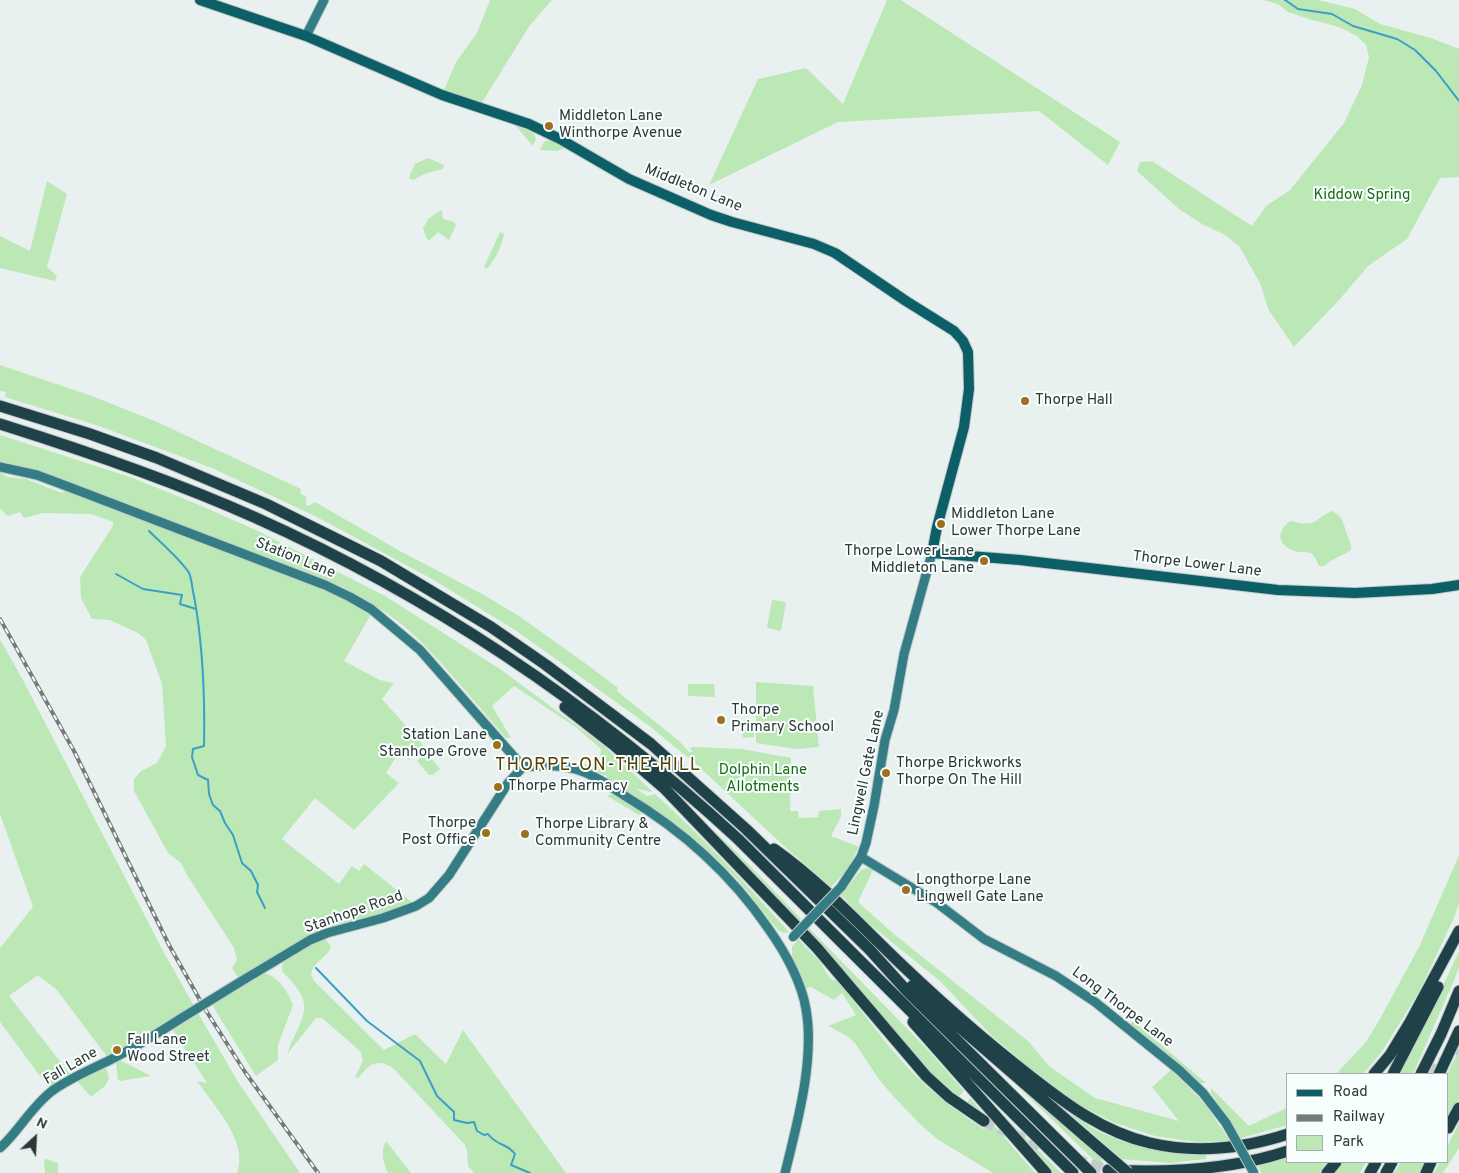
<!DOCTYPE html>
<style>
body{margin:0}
#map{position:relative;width:1459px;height:1173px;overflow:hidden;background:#e8f1f0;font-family:Overpass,sans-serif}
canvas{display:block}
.legend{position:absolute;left:1286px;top:1073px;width:162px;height:90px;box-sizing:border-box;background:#f6fffd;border:1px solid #a8aead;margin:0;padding:6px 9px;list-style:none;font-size:15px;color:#323535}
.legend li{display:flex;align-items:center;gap:10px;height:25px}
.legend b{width:25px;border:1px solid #a8aead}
.north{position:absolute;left:10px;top:1113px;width:50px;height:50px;-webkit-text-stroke:4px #f6fffd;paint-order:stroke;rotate:25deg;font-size:14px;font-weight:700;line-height:20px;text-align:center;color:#323535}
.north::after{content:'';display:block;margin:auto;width:18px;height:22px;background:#323535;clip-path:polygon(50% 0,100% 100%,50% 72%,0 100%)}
</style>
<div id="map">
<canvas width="1459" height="1173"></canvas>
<ul class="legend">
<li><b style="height:6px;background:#0c5f67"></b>Road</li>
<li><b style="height:6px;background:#757b7a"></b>Railway</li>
<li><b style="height:14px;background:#bce8b6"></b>Park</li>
</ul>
<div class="north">N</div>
</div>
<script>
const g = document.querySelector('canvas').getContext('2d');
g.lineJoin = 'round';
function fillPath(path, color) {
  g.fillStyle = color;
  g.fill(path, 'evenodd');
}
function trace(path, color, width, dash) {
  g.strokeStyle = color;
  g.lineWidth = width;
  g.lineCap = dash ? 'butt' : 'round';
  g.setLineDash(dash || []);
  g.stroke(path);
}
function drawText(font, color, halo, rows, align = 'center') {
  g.font = font + ' Overpass,sans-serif';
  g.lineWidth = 4;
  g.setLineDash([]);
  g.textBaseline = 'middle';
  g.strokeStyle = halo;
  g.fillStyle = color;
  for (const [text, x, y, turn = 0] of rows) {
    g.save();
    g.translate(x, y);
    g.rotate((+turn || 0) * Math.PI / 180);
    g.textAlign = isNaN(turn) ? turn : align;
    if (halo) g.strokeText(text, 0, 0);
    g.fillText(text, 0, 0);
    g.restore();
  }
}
const green = new Path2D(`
 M490 0H552L530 25 481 104 444 90 456 62 477 33Z
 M887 0H901L1120 142 1108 165 1039 111 838 122 709 185 758 79 806 68 843 104Z
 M1263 0H1318L1355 9 1380 24 1431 38 1459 49V177L1440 178 1407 239 1368 266 1340 299 1294 347 1268 309 1261 285 1239 246 1225 235 1202 224 1179 209 1137 171 1140 162 1152 161 1252 226 1266 206 1290 190 1344 123 1362 85 1369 57 1366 45 1357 36 1339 27 1312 20 1288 12 1278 4Z
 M515 125 533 132 536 139 533 146Z
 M549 140H552L566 148 557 151 540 150 544 142Z
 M428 158 444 165 443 169 427 173 413 180 410 179 409 177 415 164Z
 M47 181 67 194 47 267 57 276 55 281 0 268V236L30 251Z
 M442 210 443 219 454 222 456 225 449 240 438 232 429 241 426 237 423 228 429 218Z
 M500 232 504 234C502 247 495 259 487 269L484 267Z
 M0 365 92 396 157 422 301 489 300 493 306 497V505L309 506 315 502 400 551 484 595 519 616 589 666 618 688 617 691 679 741 689 752H692L690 748 693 747 741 749 791 758 790 811H798L799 818 818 817 819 811 841 809V817L831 836 859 847 846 871 831 887 784 846 697 765 648 725 515 630 432 579 315 516 212 468 96 425 5 397 6 392 0 391Z
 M0 435 130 477 197 504 258 531 385 596 500 669 542 700 604 746 652 791 650 792 635 788 647 796 655 794C703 837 746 884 789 932L784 933 779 931C763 914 751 894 735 877 696 836 656 807 607 780V776L579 766 602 760 600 756 601 749 577 728 514 686 492 706 511 738H506C479 707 453 675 425 646 401 620 369 600 338 585L54 476 21 466 0 462Z
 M0 472 7 477 26 479 62 493 65 490C134 516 203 543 272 570 304 583 341 592 369 613L370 616 344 661 380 680 394 683 382 699 423 745 412 753 409 760 399 752 386 773 399 783 354 830 315 798 282 839 339 884 352 866 359 871 364 864 413 903 396 910 320 931 239 979 232 968 237 960 234 948 187 875 181 863 168 853 134 791V779L141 771 157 763 166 746 162 684 146 640 138 633 110 620 92 619 81 598 80 577 113 526V522L91 514 43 513 24 518 20 512 8 516 0 509Z
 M1331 511C1343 515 1343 523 1347 534 1349 540 1351 542 1351 550 1343 556 1332 558 1325 566H1319C1317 562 1315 555 1310 553 1305 551 1299 553 1294 551 1277 544 1276 532 1290 521 1317 527 1311 522 1331 511Z
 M772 600 786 602 781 631 767 628Z
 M0 639 24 682 162 949 194 1006 108 1058 57 990 38 975 9 996 70 1074 49 1088 0 1022V948L33 907 0 814Z
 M756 682 813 686 819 747 797 749 756 743Z
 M688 684H714L715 697 688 696Z
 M753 721 754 737 743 738 742 722Z
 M426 752 440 769 433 775H429L417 761Z
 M614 793 644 812 639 815 607 796Z
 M687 806C727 841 764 880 801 919L798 922Z
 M1459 855V904L1453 920 1420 990 1381 1053 1363 1074H1336L1366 1042 1381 1017 1420 945Z
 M867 868 873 870 858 902 895 935 1028 1041 1050 1067 1095 1098 1179 1121 1152 1087 1171 1070 1205 1104 1230 1141 1197 1142 1155 1136 1115 1123 1083 1107 1029 1067 991 1035 941 982 867 922 841 895 861 870Z
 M809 928 927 1049 964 1091 959 1097 928 1070 863 993 807 931Z
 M325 938 331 947C326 959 314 961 311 974L314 981 384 1050 415 1034 446 1064 463 1030 566 1173H474L468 1166 467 1151 465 1145 394 1069C378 1058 369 1063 359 1078L355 1077 363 1061 361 1052 322 1018H316L288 1053C292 1033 313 1014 300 993 295 984 288 978 282 971V966C288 954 313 943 325 938Z
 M798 939 820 962 829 977 834 981 836 979C864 1013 889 1050 920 1080 940 1099 962 1115 985 1130L982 1113 967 1102 970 1098 1035 1173H993L937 1139 919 1123 894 1097 878 1078 855 1043 847 1036 828 1026 856 1015 842 993 834 1000 811 987 806 988 792 955V947Z
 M1459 951V967L1455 978 1413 1074H1398L1433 1007Z
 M264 973C278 976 289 993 293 1005L278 1045V1060L256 1076 212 1005Z
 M198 1013 238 1082 300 1173H237C249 1142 214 1106 197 1081L207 1083 172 1029Z
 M1133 1021 1206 1083H1198L1172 1059 1130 1024Z
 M1459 1050V1099L1448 1119 1447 1074Z
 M120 1060 151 1076 120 1081 118 1080 116 1063Z
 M106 1068 109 1078 105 1086 91 1097 77 1081Z
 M1001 1070 1102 1157 1101 1160 1111 1173H1107Z
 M1211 1088 1249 1126 1288 1107V1125L1241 1138 1211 1093Z
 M1061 1106C1073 1115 1086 1125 1100 1132 1133 1148 1169 1153 1206 1155V1159L1170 1163 1122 1159Z
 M996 1109H997L1061 1173H1053Z
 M1459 1123V1148L1443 1173H1434L1440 1162H1448V1145Z
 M386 1141 411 1173H388C383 1162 380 1152 386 1141Z
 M1288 1158V1162H1327L1319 1173H1261L1258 1166Z
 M46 1159 58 1163V1173H45L44 1160Z
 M1341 1162H1366L1360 1173H1332Z
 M1401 1162H1427L1421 1173H1394Z`);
const stream = new Path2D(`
 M1285 0 1298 9 1332 14 1353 26 1397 39 1415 50 1436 71 1459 101
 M149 531C160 542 182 561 189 573 192 579 192 589 194 596 203 645 205 696 204 746L193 749 192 757 198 775 208 780 209 794 213 805 220 811 225 823 233 835 242 863 251 871 258 885 257 892 265 908
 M116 574 143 589 182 595 180 604 196 609
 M316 968 367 1021 420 1061 437 1096 454 1112V1120L467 1123 474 1122 477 1131 484 1135 488 1134C498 1147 506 1142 515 1154L511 1165 530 1173`);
const highwayTunnel = new Path2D(`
 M1429 1074 1459 1047
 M984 1121C1025 1140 1065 1157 1108 1170`);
const secondary = new Path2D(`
 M306 36 324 0
 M0 467 37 475 69 487 325 585 350 597 371 609 420 650 523 767
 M861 857 937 903 984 939 1056 976 1095 1002 1179 1070 1203 1093 1226 1123
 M841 887 861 857 866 843 874 806 885 740 894 710 904 654 932 553
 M245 979 310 940 327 933 383 918 416 906 429 898 449 875 508 783 523 767C541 766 558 764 575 769 593 774 610 786 625 796 682 830 730 873 768 928 785 952 801 980 806 1009 815 1060 797 1124 785 1173
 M0 1148C19 1131 31 1107 52 1091 70 1078 90 1070 110 1060 134 1048 157 1034 180 1019`);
const primary = new Path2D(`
 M200 0 306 36 442 95 529 124 560 139 629 179 711 215 732 222 814 244 835 253 906 301 954 331 963 341 968 352 969 389 964 427 937 527 932 553 1020 560 1278 590 1355 593 1432 589 1459 585`);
const highway = new Path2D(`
 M0 406 90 434 157 458 266 504 381 561 491 627 546 665 651 744 746 829 869 949 907 991 1091 1173
 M0 424C86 451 171 480 254 517 431 596 595 707 738 839L1073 1173
 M565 707 615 746 664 788 817 948 926 1076 949 1097 984 1121
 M774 849C822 883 861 926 903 966 943 1004 985 1041 1029 1075 1066 1104 1103 1132 1150 1143 1197 1154 1242 1149 1288 1134
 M912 986 1085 1136
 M913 1022 1046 1173
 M1374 1074 1390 1055 1410 1022 1459 931
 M1393 1074 1438 987
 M1421 1074 1441 1034 1459 991
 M1439 1074 1459 1031
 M1448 1128 1459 1108
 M1108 1170C1167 1173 1231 1170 1288 1151
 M1327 1173 1336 1162
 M1370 1173 1376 1162
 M1386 1173 1392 1162
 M1426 1173 1431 1162`);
const rail = new Path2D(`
 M0 619 74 751 169 945 205 1009 245 1072 318 1173`);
const secondaryBridge = new Path2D(`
 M793 937 841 887
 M180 1019 245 979
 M1226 1123 1254 1173`);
const highwayBridge = new Path2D(`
 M1085 1136 1128 1173`);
const markers = [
 [549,126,5,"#9d7020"],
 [1025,401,5,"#9d7020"],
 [941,524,5,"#9d7020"],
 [984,561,5,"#9d7020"],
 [721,720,5,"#9d7020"],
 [497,745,5,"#9d7020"],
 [886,773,5,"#9d7020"],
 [498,787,5,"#9d7020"],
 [486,833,5,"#9d7020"],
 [525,834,5,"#9d7020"],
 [906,890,5,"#9d7020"],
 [117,1050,5,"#9d7020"]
];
const poiNames = [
 ["Middleton Lane",559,117],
 ["Winthorpe Avenue",559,134],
 ["Thorpe Hall",1035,401],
 ["Middleton Lane",951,515],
 ["Lower Thorpe Lane",951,532],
 ["Thorpe Lower Lane",974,552,"right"],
 ["Middleton Lane",974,569,"right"],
 ["Thorpe",731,711],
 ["Primary School",731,728],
 ["Station Lane",487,736,"right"],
 ["Stanhope Grove",487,753,"right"],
 ["Thorpe Brickworks",896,764],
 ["Thorpe On The Hill",896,781],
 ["Thorpe Pharmacy",508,787],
 ["Thorpe",476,824,"right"],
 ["Post Office",476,841,"right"],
 ["Thorpe Library &",535,825],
 ["Community Centre",535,842],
 ["Longthorpe Lane",916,881],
 ["Lingwell Gate Lane",916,898],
 ["Fall Lane",127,1041],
 ["Wood Street",127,1058]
];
const streetNames = [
 ["Middleton Lane",693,189,22],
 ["Station Lane",295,559,22],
 ["Thorpe Lower Lane",1197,565,7],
 ["Lingwell Gate Lane",867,773,-78],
 ["Stanhope Road",354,913,-19],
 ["Long Thorpe Lane",1122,1008,37],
 ["Fall Lane",71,1067,-30]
];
const parkNames = [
 ["Kiddow Spring",1362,196],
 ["Dolphin Lane",763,771],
 ["Allotments",763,788]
];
const quarterNames = [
 ["THORPE-ON-THE-HILL",598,766]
];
fillPath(green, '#bce8b6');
trace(stream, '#3b9fc5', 2);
trace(highwayTunnel, '#c4cbcb', 11, [11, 5.5]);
trace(secondary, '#c4cbcb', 11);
trace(primary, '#c4cbcb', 12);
trace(highway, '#c4cbcb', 13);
trace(secondary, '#347d85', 9);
trace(primary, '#0c5f67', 10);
trace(highway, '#1e4247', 11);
trace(rail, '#757b7a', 4);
trace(rail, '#f6fffd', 2, [5.5]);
trace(secondaryBridge, '#c4cbcb', 11, []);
trace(highwayBridge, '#c4cbcb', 13, []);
trace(secondaryBridge, '#347d85', 9);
trace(highwayBridge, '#1e4247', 11);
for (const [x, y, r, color] of markers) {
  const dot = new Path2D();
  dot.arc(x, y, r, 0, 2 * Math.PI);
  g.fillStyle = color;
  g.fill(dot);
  trace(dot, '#f6fffd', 2);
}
drawText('15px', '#323535', '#f6fffd', poiNames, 'left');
drawText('15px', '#323535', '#f6fffd', streetNames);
drawText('15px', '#1c6814', '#f6fffd', parkNames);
g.letterSpacing = '1px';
drawText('18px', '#5a3d00', '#f6fffd', quarterNames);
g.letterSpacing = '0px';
</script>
